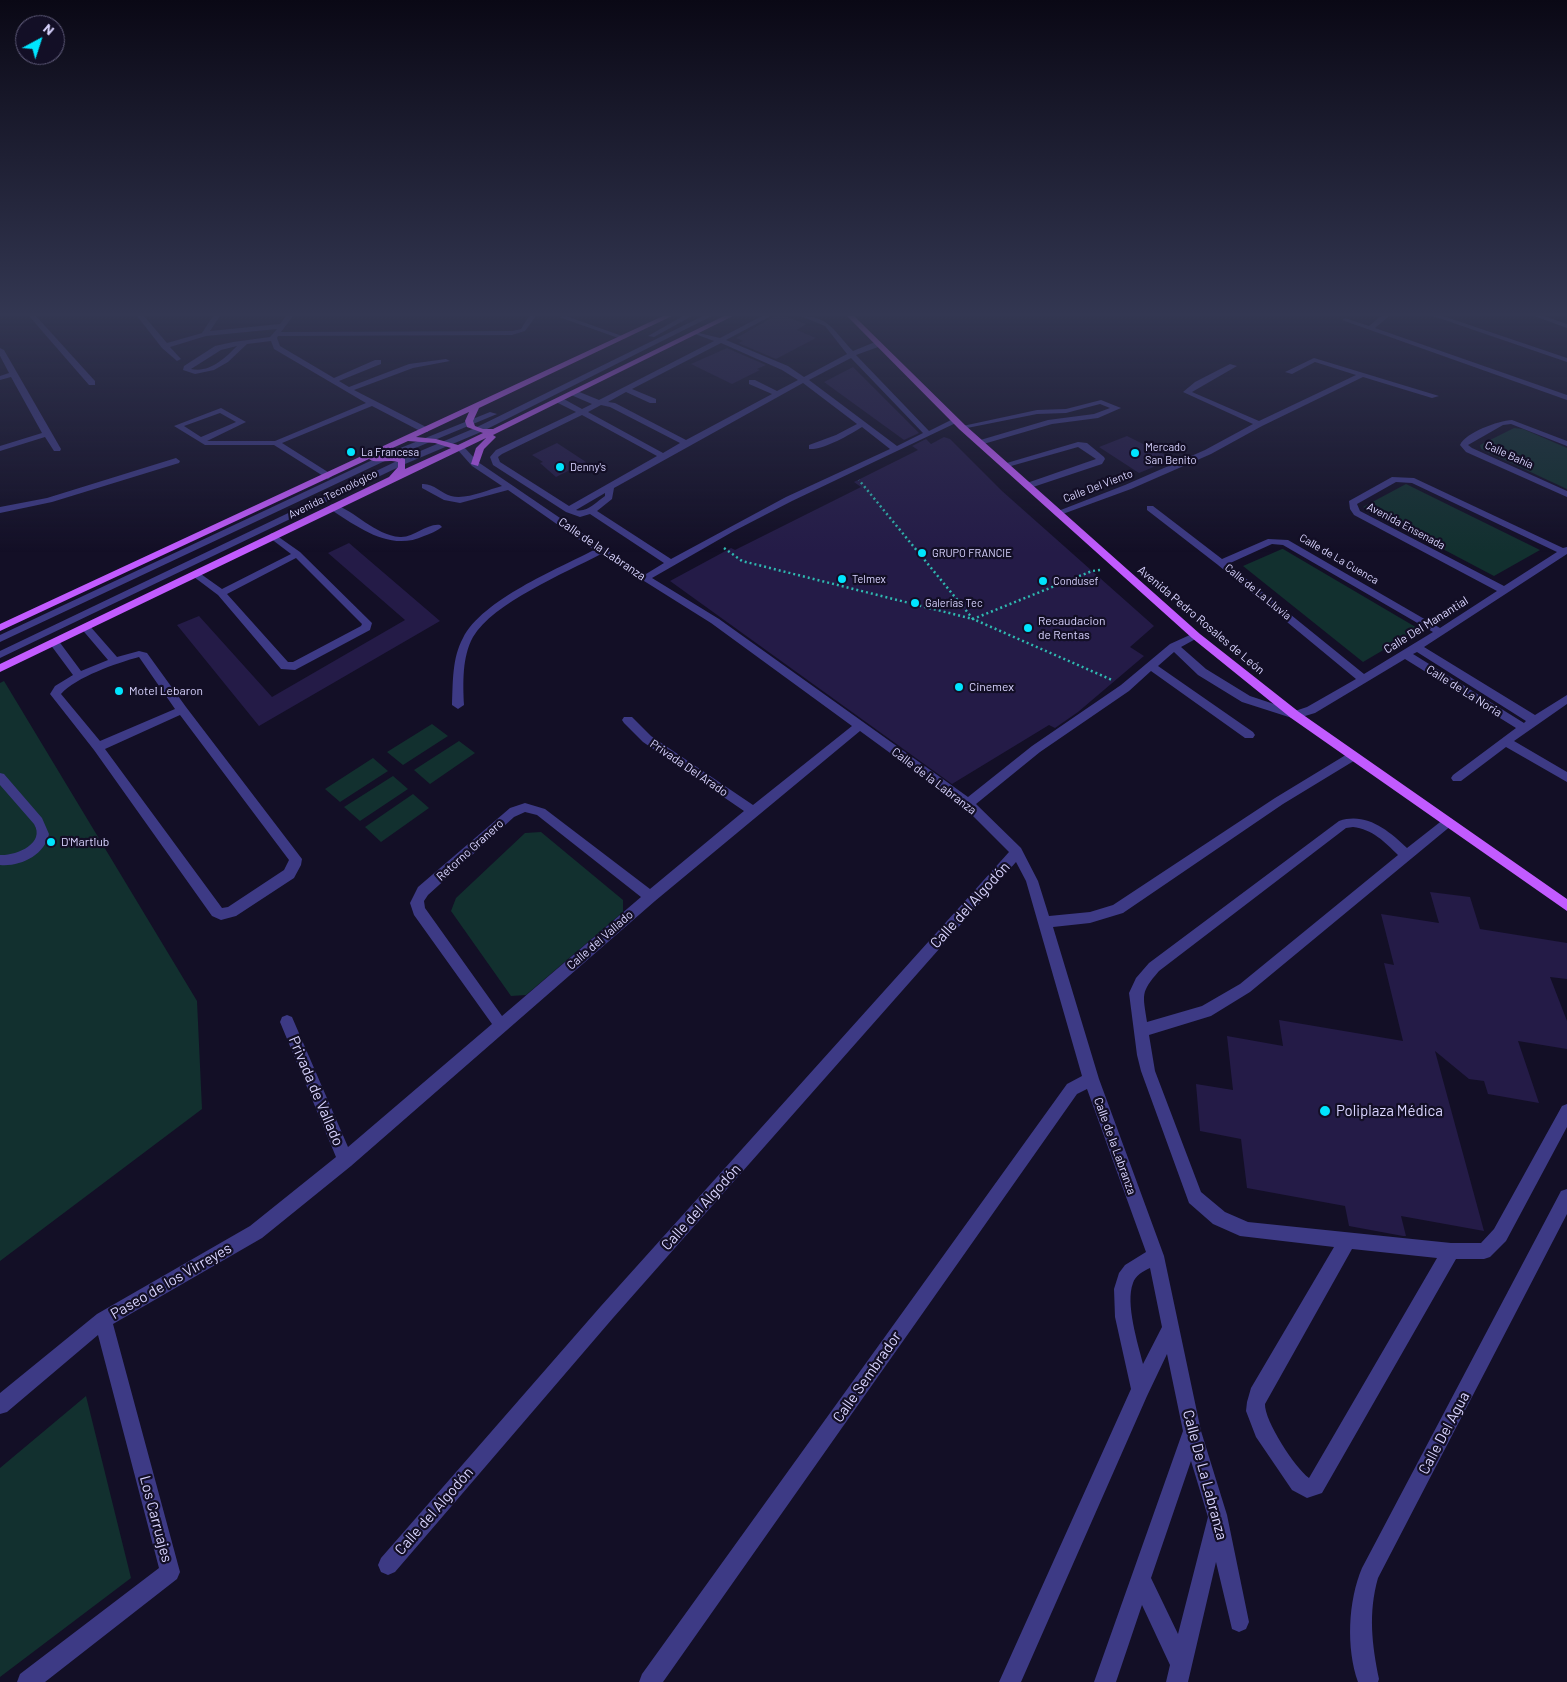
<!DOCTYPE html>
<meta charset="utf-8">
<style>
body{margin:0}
#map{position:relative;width:1567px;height:1682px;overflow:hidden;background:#130f26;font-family:Barlow,sans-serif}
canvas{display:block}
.north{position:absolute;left:15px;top:15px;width:50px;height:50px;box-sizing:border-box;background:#130f26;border:1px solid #625e7d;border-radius:50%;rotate:40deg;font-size:14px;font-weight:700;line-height:20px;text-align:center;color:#d9d4ff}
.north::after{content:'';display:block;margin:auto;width:18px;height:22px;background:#00e5ff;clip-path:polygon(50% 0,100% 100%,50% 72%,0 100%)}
</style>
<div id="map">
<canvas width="1567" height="1682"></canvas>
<div class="north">N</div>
</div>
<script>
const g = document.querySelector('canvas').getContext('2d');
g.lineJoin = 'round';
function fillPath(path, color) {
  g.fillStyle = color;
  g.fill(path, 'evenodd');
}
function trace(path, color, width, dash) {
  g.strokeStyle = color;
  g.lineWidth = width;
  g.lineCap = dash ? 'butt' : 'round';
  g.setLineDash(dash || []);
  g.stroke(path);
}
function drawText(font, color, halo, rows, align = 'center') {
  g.font = font + ' Barlow,sans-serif';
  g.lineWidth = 4.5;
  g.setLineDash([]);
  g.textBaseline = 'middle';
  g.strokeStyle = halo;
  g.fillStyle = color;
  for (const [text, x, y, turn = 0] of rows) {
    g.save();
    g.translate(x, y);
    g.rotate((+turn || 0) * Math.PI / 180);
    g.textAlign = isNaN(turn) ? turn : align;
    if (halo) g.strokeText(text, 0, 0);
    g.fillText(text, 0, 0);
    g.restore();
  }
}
const green = new Path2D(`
 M1514 428 1523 429 1567 448V489L1481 449 1480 445Z
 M1406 484 1540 550 1494 576 1363 507Z
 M1282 549H1283L1419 629 1363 662 1243 566Z
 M4 681 197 1001 202 1109 0 1261V683Z
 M432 724 448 736 403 765 387 752Z
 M459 741 475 753 430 784 414 770Z
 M373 758 388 771 340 802 325 789Z
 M393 776 408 789 360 821 344 807Z
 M413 794 429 808 381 842 365 827Z
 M541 832 623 900V912L526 995 511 996 451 911 456 898 525 833Z
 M86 1396 131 1578 0 1677V1468Z`);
const building = new Path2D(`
 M775 316H784L806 324 797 330 816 338 776 359 738 343 743 341 736 338Z
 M727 348 766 365 757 369 760 370 732 384 691 364Z
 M853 367 919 433 904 440 824 382Z
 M1127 436 1173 459 1139 473 1099 447Z
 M944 437 950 439 1002 491 1154 626 1130 647 1144 656 1078 712 1055 728 1049 725 952 784 670 581 731 548 735 550 861 487 854 482 918 450 912 446 926 439 931 444Z
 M557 443 586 462 556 477 540 463 543 462 532 455Z
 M349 543 440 621 259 726 177 625 199 616 272 697 405 620 328 553Z
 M1430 892 1470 897 1480 929 1567 943V979L1550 977 1567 1021V1049L1518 1041 1539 1103 1488 1094 1484 1081 1469 1079 1435 1051 1484 1231 1401 1216 1406 1236H1403L1349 1226 1345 1206 1247 1188 1241 1139 1200 1131 1196 1084 1233 1090 1227 1036 1283 1046 1279 1020 1403 1041 1384 963 1394 965 1381 914 1439 923Z`);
const path = new Path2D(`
 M724 548 742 561 973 619 859 480
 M1100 570 1092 571 973 619 1112 680`);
const minor = new Path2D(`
 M29 316H36L95 381V385H89Z
 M137 316H144L167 343 202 333 213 316H220L210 331 280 324 286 316H293L281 332 512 331 521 329 529 316H536L525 331 512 335 278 336 277 338 280 346 334 378 375 360H381V364L339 381 349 387 409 364 446 359 450 361 413 368 354 390 428 428V432H422L372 406 282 443 331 474 332 476 328 479 274 445H205L174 426 221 408 246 422 207 441H275L366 403 274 349 271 341 247 344 228 362 214 370 195 374 183 370 184 366 215 346 233 342 270 337 277 329 206 336 170 347 181 359 177 361 162 348ZM237 346C225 358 210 373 191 369L221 350ZM220 413 236 422 201 437 184 426Z
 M566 316 625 337 627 338 621 339 559 317Z
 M683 316H692L654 337 648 336Z
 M703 316H712L481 432 405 464 0 658V651L399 460 475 428Z
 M762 316H771L726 340 788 366 804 377 847 354 825 326 801 316C830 316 835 333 853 351L875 342H881V346L856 355 929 431 953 419 960 421 792 501 734 531 652 578 719 619 968 797 1032 746 1121 685 1170 644 1192 634 1196 633 1201 636 1181 647 1206 669 1250 696 1295 711 1307 707 1356 679 1218 565 1147 510V506H1153L1222 559 1268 539 1288 540 1440 628 1497 591 1354 515 1350 509 1349 501 1392 477 1414 478 1563 548 1567 547V554L1424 647 1535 715 1567 695V704L1514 741 1567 772V782L1506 747 1461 781H1453L1451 778 1453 775 1516 728 1405 659 1315 713 1295 719 1242 702 1198 675 1174 652 1158 666 1253 732 1255 735 1253 738H1245L1151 671 1129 691 1040 752 976 804 1021 848 1038 881 1049 916 1090 912 1113 905 1275 798 1349 753H1357L1359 756 1357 759 1283 804 1123 913 1090 923 1053 927 1099 1079 1164 1256 1201 1431 1227 1515 1249 1622 1246 1629 1239 1632 1232 1629 1216 1562 1188 1682H1166L1170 1665 1142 1605 1116 1682H1094L1183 1431 1167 1354 1147 1396 1021 1682H999L1131 1389 1115 1317 1114 1289 1119 1273 1125 1265 1146 1252 1087 1089 1077 1094 663 1682H639L642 1674 1067 1084 1082 1076 1026 881 1016 862 613 1318 395 1572 388 1575 381 1572 378 1565 381 1558 601 1306 1009 852 964 807 860 731 655 901 351 1166 262 1238 113 1324 180 1572 177 1579 45 1682H17L20 1674 159 1568 98 1335 7 1412 0 1414V1393L97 1314 250 1226 336 1157 280 1022 282 1017 287 1015 292 1017 348 1147 492 1024 414 915 410 903 418 887 510 808 525 803 545 809 650 889 744 811 643 742 624 723 622 720 624 717H632L651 736 753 805 852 726 711 623 601 554C565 573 493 603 473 637 462 657 463 683 464 705L458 709 452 705C453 682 452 658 463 638 482 600 557 569 594 550L508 490 460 503 444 500 422 488V484C433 483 441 493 451 496 466 500 487 490 502 486L472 466 456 448 463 446 478 462 604 548 646 574 664 563 590 514 580 517 566 512 493 465 490 457 496 450 576 412 556 402V398H562L582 409 592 404 571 395V391H577L599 400 714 341 695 334V332L720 338ZM721 343 782 370 798 380 777 391 755 380H749V384L772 394 686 440 615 403 608 402 626 392 650 403H656V399L632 389ZM851 358 923 433 897 446 809 380ZM803 383 857 424 836 435 809 445V449C824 450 849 435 862 427L890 449 786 497 671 559 597 511 612 499 614 488ZM601 405 610 407 680 443 663 453 588 412ZM582 415 657 456 569 506 500 462 498 457 502 454ZM1396 482 1412 483 1557 552 1504 586 1360 511 1357 504ZM605 493V496C596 502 587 513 576 510ZM1272 544 1283 545 1433 632 1364 674 1228 564ZM1417 652 1526 721 1524 723 1413 654ZM525 812 537 815 641 897 502 1016 425 908 424 901 428 895 514 817ZM1150 1268 1162 1327 1143 1364C1138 1344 1125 1303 1133 1283 1135 1276 1143 1271 1150 1268ZM1191 1461 1208 1517 1178 1634 1151 1578Z
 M1381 316H1389L1375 328 1567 395V400L1342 320 1345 318 1369 326Z
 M1433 316H1443L1567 358V362Z
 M1534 316H1544L1567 324V328Z
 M0 348 4 350 61 449 60 451H54L45 437 0 451V446L42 433 11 377 0 380V376L9 373 0 356Z
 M1314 358 1439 396 1432 398 1363 377 1262 426 1211 454 1131 489 1060 515 1057 516 1053 513 1125 485 1205 450 1253 424 1183 392 1195 382 1230 364 1237 366 1192 392 1259 421 1356 375 1315 362 1292 374 1285 372Z
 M1101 400 1121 408 1098 418 1052 424 980 445 976 443 977 441 1048 420 1094 414 1110 408 1100 404 1066 413 1037 414 962 429 958 427 1037 410 1066 409Z
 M490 412 497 414 389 459 0 642V635L383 455Z
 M1512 420 1567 441V446L1511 424 1503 425 1468 445 1472 448 1567 491V497L1466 452 1460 445C1466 432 1498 421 1512 420Z
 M1078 442 1087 443 1104 457 1105 459 1102 464 1027 489 1023 486 1024 484 1096 459 1078 447 1004 468 1000 465Z
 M176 458 180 461 179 463 52 502 0 513V507L47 498Z
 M333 504C356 511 374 535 400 537 414 538 427 523 440 525L442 527C437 531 430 534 424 536 390 552 358 527 330 509V505Z
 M273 533 300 552 372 623 370 630 295 670 281 669 218 595 190 574 195 571 198 572 222 589 291 554 270 538V534ZM296 558 362 624 361 626 293 662H288L227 594Z
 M85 624 89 625 117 657 139 651 147 653 186 707 302 859 301 865 294 878 236 916 221 920 212 916 94 750 50 694 55 686 73 675 50 644 49 642 50 640H58L81 671 108 660 80 627ZM139 657 175 709 100 741 61 694C76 677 117 663 139 657ZM180 715 289 860 284 870 228 907 222 908 105 749Z
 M0 773 4 774 42 818 49 834C45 855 20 867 0 865V855C15 856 46 844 34 824L0 785Z
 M1448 817 1452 819 1454 822 1452 825 1250 992 1211 1016 1149 1035 1155 1071 1201 1192 1225 1212 1248 1222 1451 1243H1481L1494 1229 1562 1106 1567 1104V1127L1506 1241 1490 1257 1484 1259H1456L1322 1493 1307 1498 1292 1490 1256 1437 1246 1411 1247 1402 1251 1388 1334 1247 1240 1236 1213 1224 1189 1203 1141 1071 1137 1055 1129 993 1136 978 1149 963 1339 821C1366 812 1388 830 1407 848L1444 819ZM1353 827C1372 829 1385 842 1398 855L1240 984 1202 1006 1147 1022C1143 994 1140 993 1159 971L1346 828ZM1352 1249 1437 1258 1309 1478C1295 1468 1264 1420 1265 1404Z
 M1567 1189V1214L1378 1578C1368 1613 1372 1645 1379 1679L1378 1682H1358C1346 1648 1348 1601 1362 1568L1561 1191Z`);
const major = new Path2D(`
 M663 316H672L479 408 473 421 475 426 483 429H493L724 316H733L493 435 496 437 484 449 478 466 471 464 476 448 486 438 0 672V664L389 477 398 467V462C388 459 376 464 369 459L0 631V624ZM469 412 465 421 467 427 483 433 458 445 436 439 416 437ZM408 441 435 443 451 448 405 469V459L390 454 375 456Z
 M847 316H854L965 425 1200 634 1299 712 1567 899V911L1291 718 1192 638 959 429Z`);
const markers = [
 [351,452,5,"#00e5ff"],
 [1135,453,5,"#00e5ff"],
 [560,467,5,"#00e5ff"],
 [922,553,5,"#00e5ff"],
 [842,579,5,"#00e5ff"],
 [1043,581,5,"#00e5ff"],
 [915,603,5,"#00e5ff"],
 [1028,628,5,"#00e5ff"],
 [959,687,5,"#00e5ff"],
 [119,691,5,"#00e5ff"],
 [51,842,5,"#00e5ff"],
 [1325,1111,6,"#00e5ff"]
];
const farPoinames = [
 ["Mercado",1145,447],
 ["San Benito",1145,460],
 ["La Francesa",361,452],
 ["Denny's",570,467],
 ["GRUPO FRANCIE",932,553],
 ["Telmex",852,579],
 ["Condusef",1053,581],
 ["Galerias Tec",925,603]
];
const farStreetnames = [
 ["Calle Bahía",1509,455,24],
 ["Calle Del Viento",1098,486,-21],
 ["Avenida Tecnológico",333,494,-26],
 ["Avenida Ensenada",1406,526,28],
 ["Calle de La Cuenca",1339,559,30],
 ["Calle de La Lluvia",1258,592,39]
];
const streetNames = [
 ["Calle de la Labranza",602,549,34],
 ["Avenida Pedro Rosales de León",1201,620,40],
 ["Calle Del Manantial",1426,625,-32],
 ["Calle de La Noria",1464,691,32],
 ["Privada Del Arado",689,768,34],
 ["Calle de la Labranza",934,781,37],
 ["Retorno Granero",470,850,-42],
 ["Calle del Vallado",600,940,-41],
 ["Calle de la Labranza",1115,1146,70]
];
const poiNames = [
 ["Recaudacion",1038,621],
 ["de Rentas",1038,635],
 ["Cinemex",969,687],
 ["Motel Lebaron",129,691],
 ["D'Martlub",61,842]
];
const nearStreetnames = [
 ["Calle del Algodón",970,905,-48],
 ["Privada de Vallado",316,1091,67],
 ["Calle del Algodón",701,1207,-48],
 ["Paseo de los Virreyes",171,1281,-30],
 ["Calle Sembrador",867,1377,-55],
 ["Calle Del Agua",1444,1433,-62],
 ["Calle De La Labranza",1205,1475,75],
 ["Calle del Algodón",434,1511,-49],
 ["Los Carruajes",156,1519,75]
];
const nearPoinames = [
 ["Poliplaza Médica",1336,1111]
];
fillPath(green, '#12302f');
fillPath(building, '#241b47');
trace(path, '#2fb8b0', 2.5, [2, 3]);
fillPath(minor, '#3d3a85');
fillPath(major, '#c25bff');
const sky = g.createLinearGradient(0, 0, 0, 552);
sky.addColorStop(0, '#0a0815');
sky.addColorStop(0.57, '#333752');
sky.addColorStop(1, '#33375200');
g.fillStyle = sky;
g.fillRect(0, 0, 1567, 552);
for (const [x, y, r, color] of markers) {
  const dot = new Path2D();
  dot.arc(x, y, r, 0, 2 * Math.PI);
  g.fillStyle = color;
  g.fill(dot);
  trace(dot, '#130f26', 2);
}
drawText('11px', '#d9d4ff', '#130f26', farPoinames, 'left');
drawText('11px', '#d9d4ff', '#130f26', farStreetnames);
drawText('12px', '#d9d4ff', '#130f26', streetNames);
drawText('12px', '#d9d4ff', '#130f26', poiNames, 'left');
drawText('15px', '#d9d4ff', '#130f26', nearStreetnames);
drawText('15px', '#d9d4ff', '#130f26', nearPoinames, 'left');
</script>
